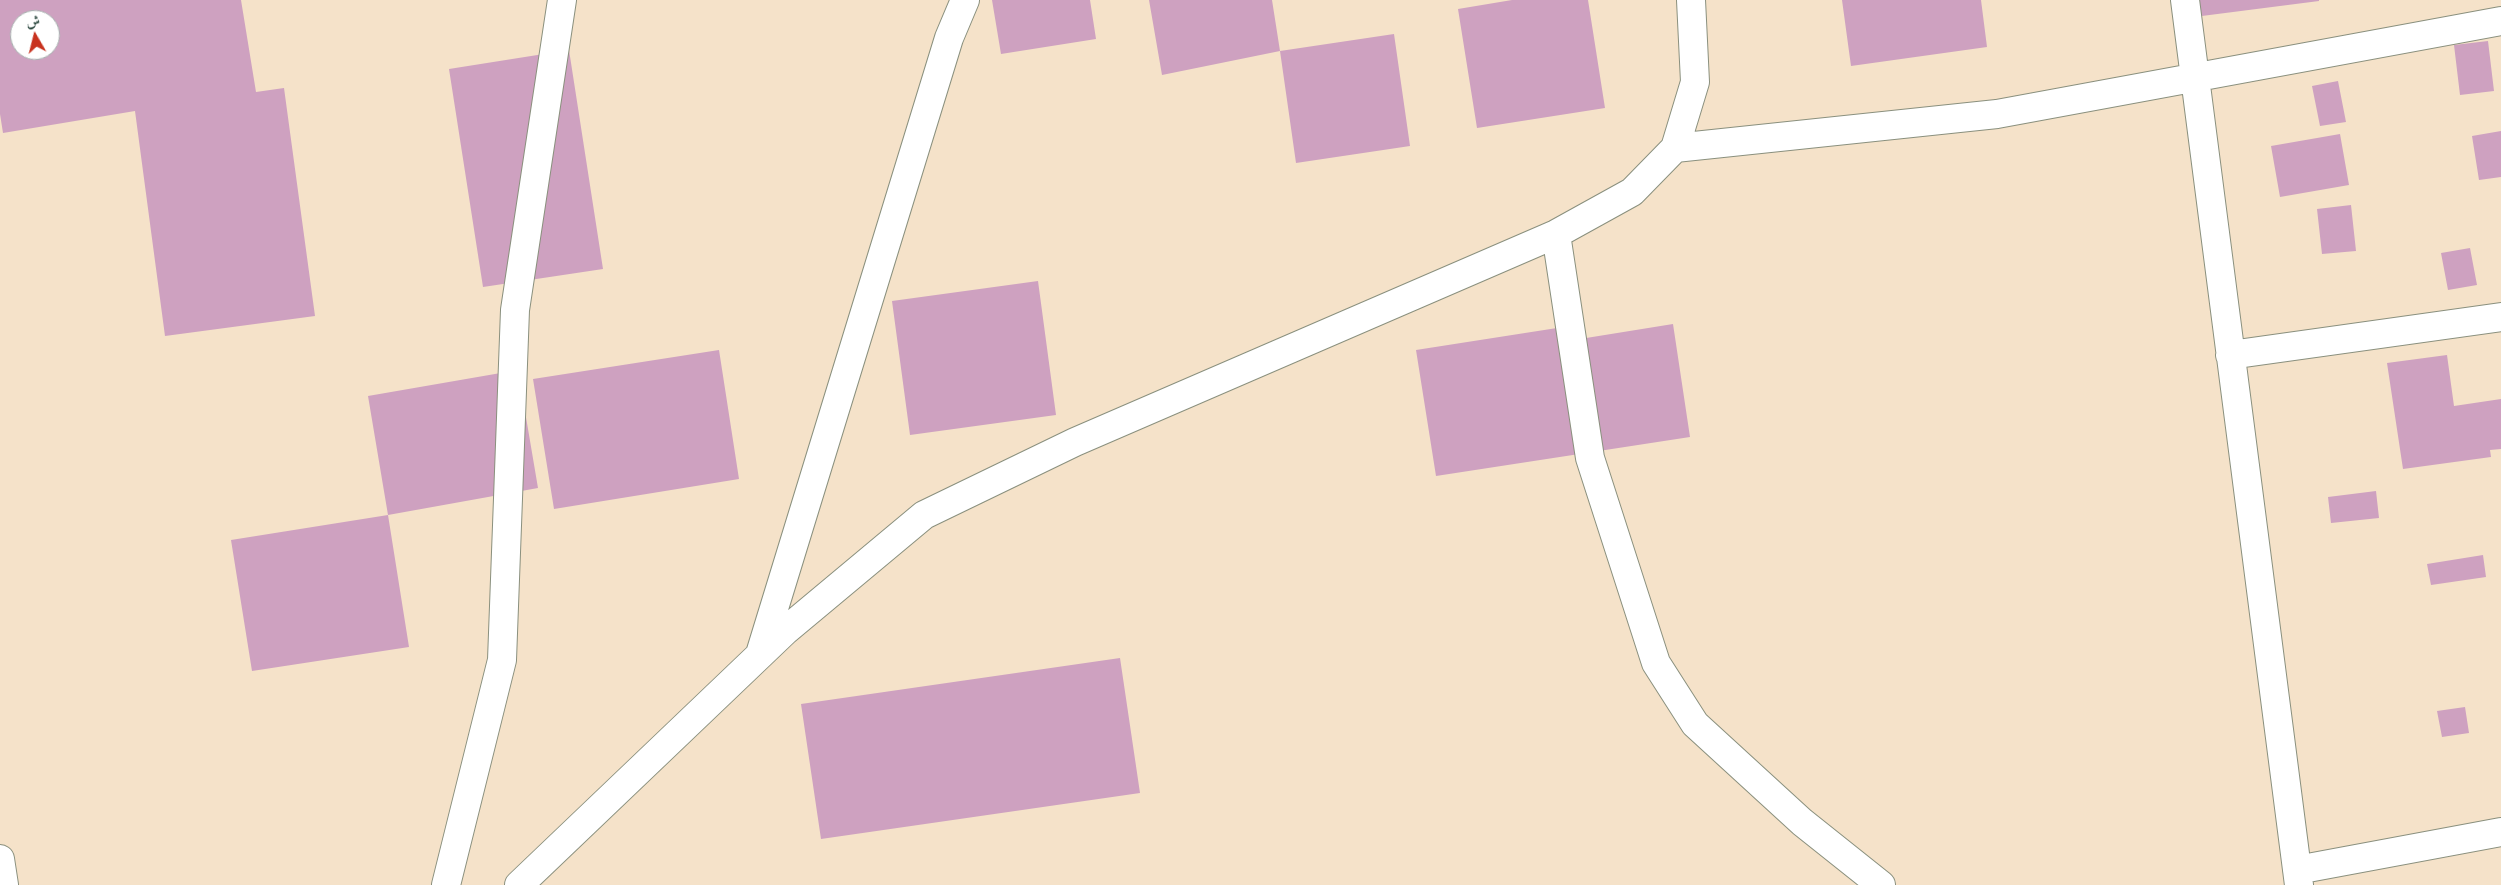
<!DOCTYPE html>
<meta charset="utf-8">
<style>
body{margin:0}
#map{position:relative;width:2501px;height:885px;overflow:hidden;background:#f5e2c9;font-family:"Libre Caslon Text",Amiri,serif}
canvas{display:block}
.north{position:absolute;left:10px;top:10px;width:50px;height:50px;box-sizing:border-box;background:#fff;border:1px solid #a5b1ae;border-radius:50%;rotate:352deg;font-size:14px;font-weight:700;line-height:20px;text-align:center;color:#1f3d34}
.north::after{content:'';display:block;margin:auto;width:18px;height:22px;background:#c8321e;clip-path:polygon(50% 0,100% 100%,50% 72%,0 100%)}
</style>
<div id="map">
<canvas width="2501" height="885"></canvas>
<div class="north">ش</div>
</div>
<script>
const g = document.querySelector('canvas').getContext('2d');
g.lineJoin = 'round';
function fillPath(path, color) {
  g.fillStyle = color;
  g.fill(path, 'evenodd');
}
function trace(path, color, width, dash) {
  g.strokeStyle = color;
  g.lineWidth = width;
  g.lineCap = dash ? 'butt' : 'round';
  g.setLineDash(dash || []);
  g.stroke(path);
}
const building = new Path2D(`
 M0 0H241L256 92 284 88 315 316 165 336 135 111 3 133 0 114ZM20 20H50V50H20Z
 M992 0H1090L1096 39 1001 54Z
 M1149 0H1272L1280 51 1162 75Z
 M1512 0H1588L1605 108 1477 128 1458 9Z
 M1842 0H1981L1987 47 1851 66Z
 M2192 0H2319V1L2194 17Z
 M1394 34 1410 146 1296 163 1280 51Z
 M2488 41 2494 91 2460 95 2454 45Z
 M569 50 603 269 483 287 449 69Z
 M2338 81 2346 122 2320 126 2312 86Z
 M2501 131V177L2479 180 2472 136Z
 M2340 134 2349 185 2280 197 2271 146Z
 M2351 205 2356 251 2322 254 2317 209Z
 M2470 248 2477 285 2448 290 2441 253Z
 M1038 281 1056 415 910 435 892 301Z
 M1673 324 1690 437 1436 476 1416 350 1557 328 1580 339Z
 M719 350 739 479 554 509 533 379Z
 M2447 355 2454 406 2501 399V449L2490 450 2491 457 2403 469 2387 363Z
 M518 370 538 488 388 515 409 647 252 671 231 540 388 515 368 396Z
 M2376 491 2379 518 2331 523 2328 497Z
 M2483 555 2486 577 2431 585 2427 564Z
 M1120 658 1140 793 821 839 801 704Z
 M2465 707 2469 733 2442 737 2437 711Z`);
const minor = new Path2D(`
 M2185 0 2299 885
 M1675 148 1997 114 2501 21
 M1556 234 1590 458 1656 663 1695 724 1802 822 1881 885
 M2230 355 2501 317
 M760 654 949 38 965 0
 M2297 870 2501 832
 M446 885 502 660 515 310 562 0
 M519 885 785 631 924 515 1075 442 1556 234 1632 192 1675 148 1695 82 1691 0`);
const tertiary = new Path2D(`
 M0 859 4 885`);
fillPath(building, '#cea1c0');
trace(minor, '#8a907e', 30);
trace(tertiary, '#8a907e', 30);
trace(minor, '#fff', 28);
trace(tertiary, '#fff', 28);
</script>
